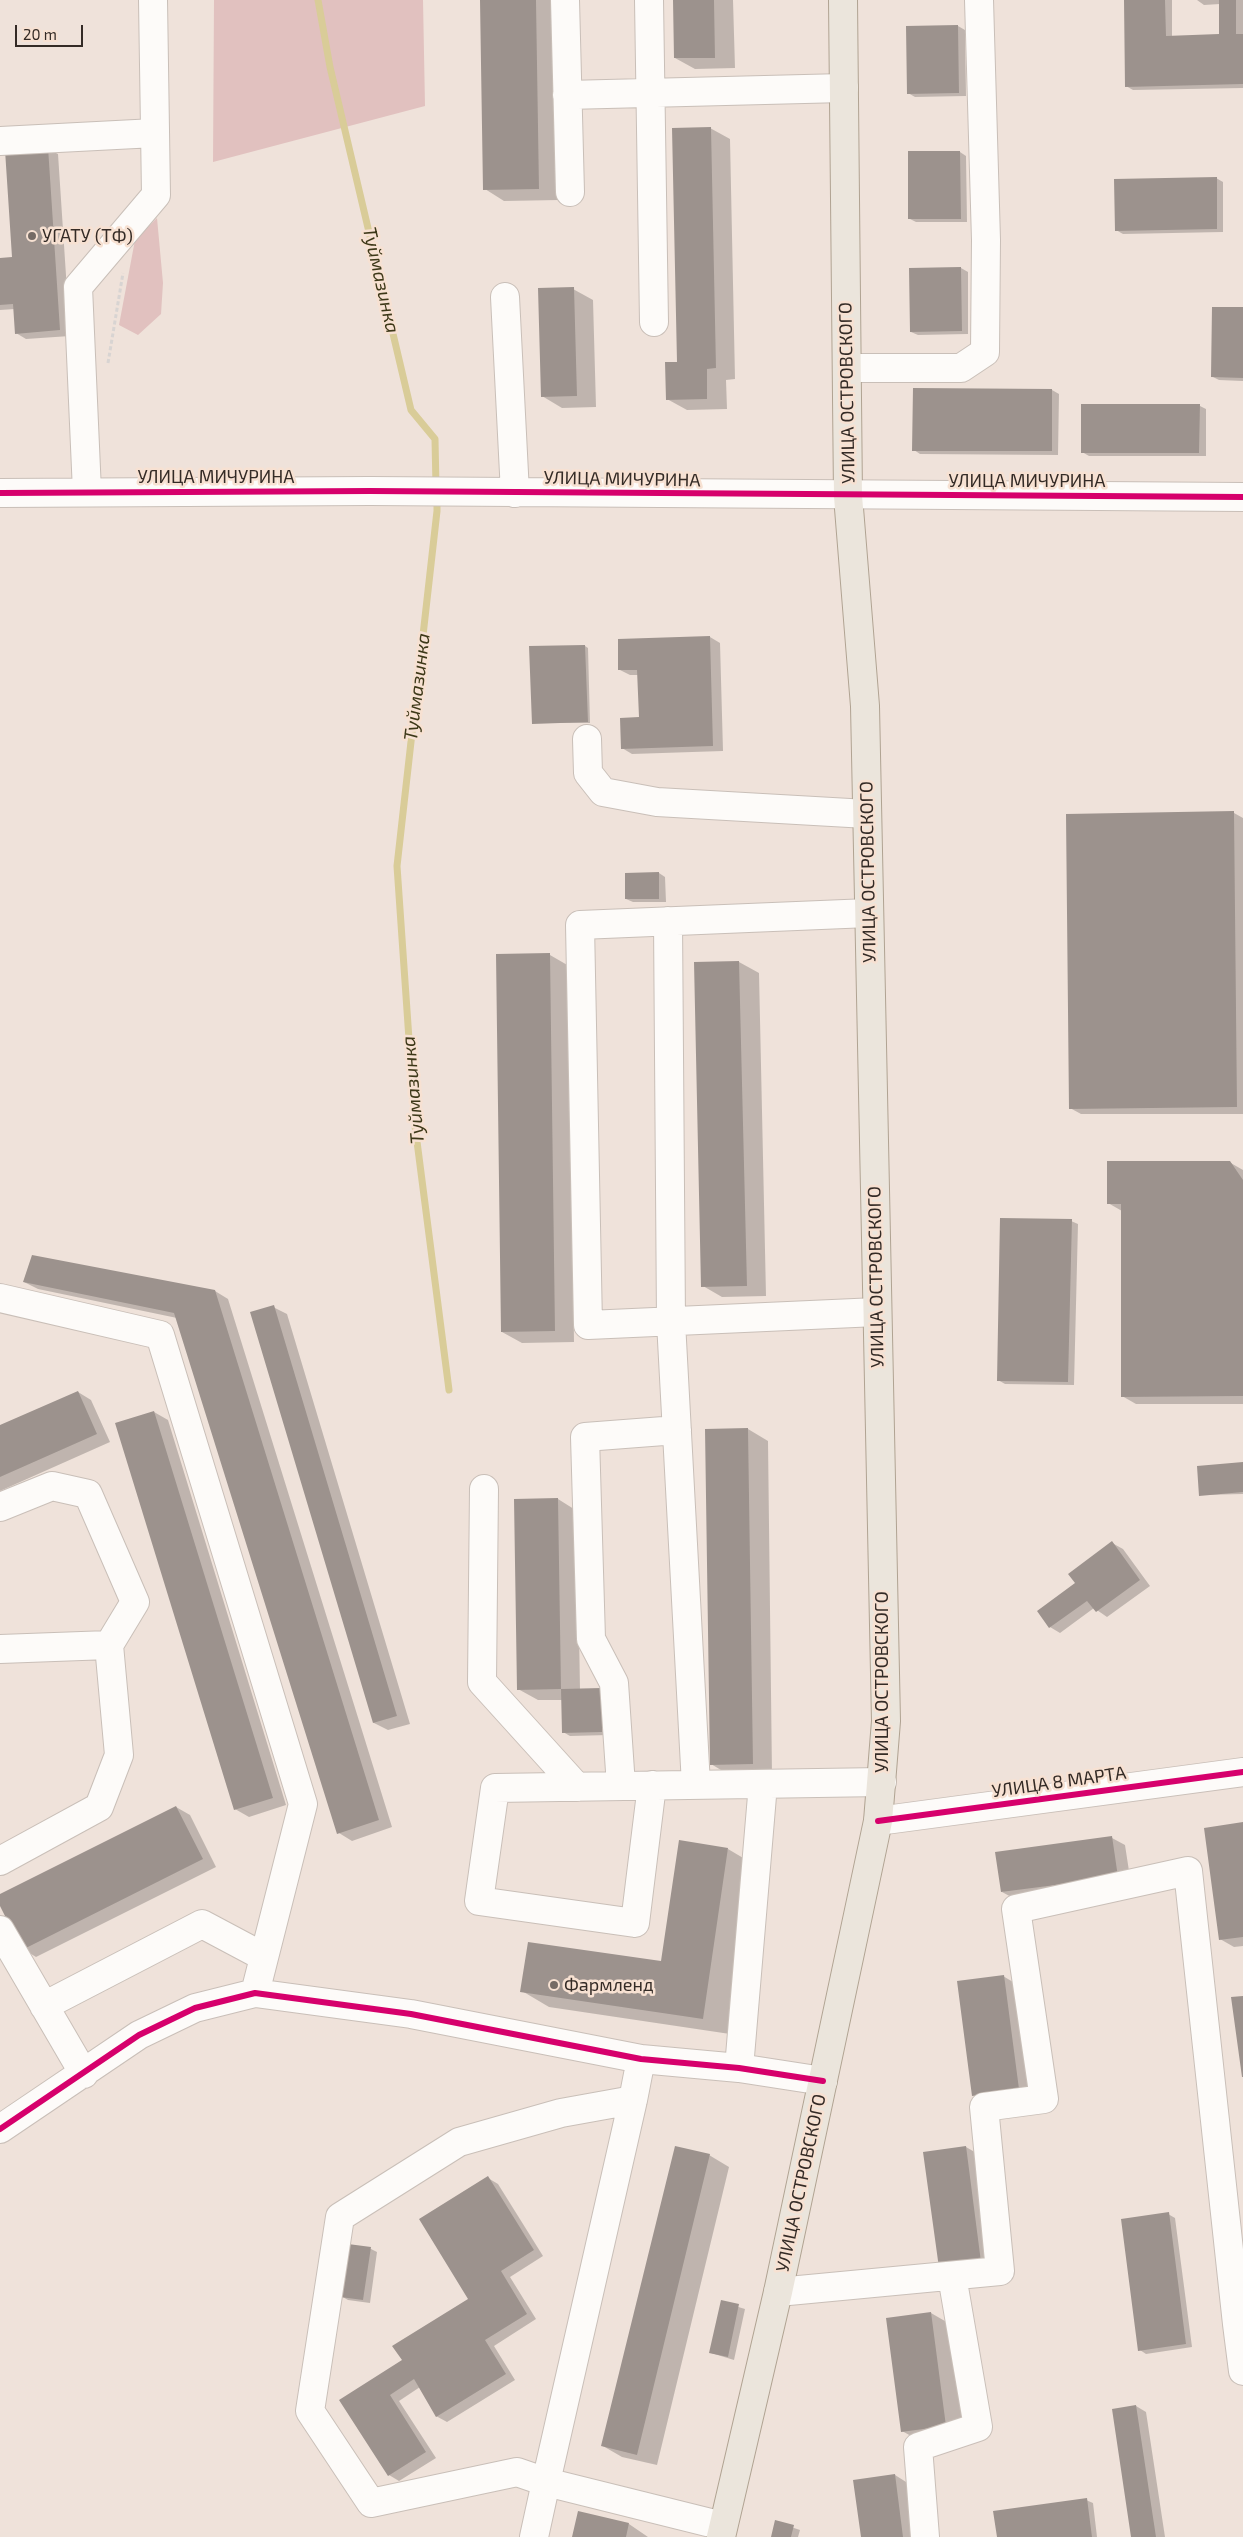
<!DOCTYPE html>
<meta charset="utf-8">
<style>
body{margin:0}
#map{position:relative;width:1243px;height:2537px;overflow:hidden;background:#efe2da;font-family:"Exo 2",sans-serif}
canvas{display:block}
.scale{position:absolute;left:15px;top:25px;width:68px;height:22px;box-sizing:border-box;border:2px solid #342b26;border-top:0;padding-left:6px;font-size:15px;line-height:18px;white-space:nowrap;color:#342b26;-webkit-text-stroke:4px #f7e1d2;paint-order:stroke}
</style>
<div id="map">
<canvas width="1243" height="2537"></canvas>
<div class="scale">20 m</div>
</div>
<script>
const g = document.querySelector('canvas').getContext('2d');
g.lineJoin = 'round';
function fillPath(path, color) {
  g.fillStyle = color;
  g.fill(path, 'evenodd');
}
function trace(path, color, width, dash) {
  g.strokeStyle = color;
  g.lineWidth = width;
  g.lineCap = dash ? 'butt' : 'round';
  g.setLineDash(dash || []);
  g.stroke(path);
}
function drawText(font, color, halo, rows, align = 'center') {
  g.font = font + ' "Exo 2",sans-serif';
  g.lineWidth = 5;
  g.setLineDash([]);
  g.textBaseline = 'middle';
  g.strokeStyle = halo;
  g.fillStyle = color;
  for (const [text, x, y, turn = 0] of rows) {
    g.save();
    g.translate(x, y);
    g.rotate((+turn || 0) * Math.PI / 180);
    g.textAlign = isNaN(turn) ? turn : align;
    if (halo) g.strokeText(text, 0, 0);
    g.fillText(text, 0, 0);
    g.restore();
  }
}
const green = new Path2D(`
 M214 0H423L425 106 213 162Z
 M157 218 163 283 161 314 138 335 119 325 135 240Z`);
const shadow = new Path2D(`
 M481 0H555L559 200 504 201 485 189Z
 M674 0H733L735 68 695 69 675 58Z
 M1125 0H1172V37L1220 36V4L1204 5 1197 0H1243V88L1133 90 1126 86Z
 M958 26 965 30 966 96 915 97 908 93Z
 M710 128 730 139 735 379 726 380 727 409 687 410 667 399 679 363Z
 M48 149 58 154 70 336 26 339 16 333 15 309 0 310V259H13Z
 M960 152 966 156 967 222H916L910 219Z
 M1216 178 1223 182V232L1123 234 1116 230Z
 M961 268 968 272V334L918 335 911 332 910 269Z
 M573 289 593 300 596 407 562 408 542 396Z
 M1243 308V381L1219 380 1213 377Z
 M914 390H1052L1059 394 1058 455 920 454 914 450Z
 M1200 406 1206 409V456H1089L1082 452Z
 M710 637 720 643 723 751 632 754 622 748 640 718 638 675H630L620 670Z
 M585 646 588 648 590 723H533Z
 M1234 813 1243 818V1114H1081L1070 1108Z
 M659 873 665 877 666 902H633L626 899Z
 M550 955 569 966 574 1342 522 1343 502 1332Z
 M739 962 759 973 766 1296 722 1297 703 1286Z
 M1229 1162 1243 1170V1404H1136L1122 1396V1211L1108 1203Z
 M1071 1221 1078 1224 1074 1385 1005 1384 998 1380Z
 M24 1282 215 1291 228 1299 392 1827 352 1841 339 1833 177 1318 38 1289Z
 M273 1307 287 1314 410 1724 388 1730 374 1723 251 1313Z
 M78 1392 91 1400 110 1442 0 1491V1427Z
 M154 1412 168 1420 286 1805 249 1817 235 1809Z
 M748 1429 768 1441 772 1775 731 1776 711 1764Z
 M1243 1463V1494L1201 1495Z
 M558 1499 577 1511 580 1690 601 1689 609 1735 570 1736 563 1732V1700H538L518 1689Z
 M1112 1543 1123 1549 1150 1586 1107 1617 1094 1608 1060 1633 1050 1627 1077 1584Z
 M176 1807 190 1815 216 1867 36 1957 23 1949 0 1903V1895Z
 M1243 1824V1946L1234 1947 1220 1939Z
 M1112 1838 1125 1845 1131 1884 1015 1899 1002 1892Z
 M728 1849 755 1865 730 2034 549 2007 522 1991 662 1963Z
 M1003 1976 1023 1988 1038 2100 993 2106 973 2095Z
 M966 2147 985 2158 1000 2273 960 2278Z
 M709 2155 729 2167 657 2465 622 2457 603 2446Z
 M488 2178 498 2184 543 2256 510 2277 536 2319 494 2346 515 2380 447 2422 436 2416 420 2387 399 2401 436 2458 399 2481 389 2475 341 2400 403 2360 470 2300Z
 M1168 2214 1175 2218 1192 2347 1146 2354 1140 2350Z
 M349 2245 371 2249 377 2252 370 2303 348 2300 341 2296Z
 M722 2302 745 2309 734 2360 711 2353Z
 M931 2313 950 2324 966 2437 922 2442 902 2431Z
 M1136 2406 1146 2412 1165 2537H1132Z
 M895 2475 914 2487 921 2537H862Z
 M1086 2500 1093 2503 1097 2537H998Z
 M776 2522 800 2530 798 2537H772Z
 M629 2524 648 2537H573Z`);
const stream = new Path2D(`
 M318 0 330 67 411 410 435 439 436 487
 M437 498V511L397 866 415 1126 449 1390`);
const building = new Path2D(`
 M480 0H536L539 189 483 190Z
 M673 0H714L715 58H674Z
 M1124 0H1165L1166 36 1219 34V0H1236V34H1243V84L1125 87Z
 M958 25 959 93 907 94 906 26Z
 M711 127 716 368 707 369V399L666 400 665 362H677L672 128Z
 M48 147 60 330 15 334 13 304 0 305V258L12 257 5 150Z
 M908 151H960L961 219H908Z
 M1217 177V229L1115 231 1114 179Z
 M961 267 962 331 910 332 909 268Z
 M574 287 577 396 541 397 538 288Z
 M1212 307H1243V378L1211 377Z
 M913 388 1052 389V451H912Z
 M1081 404H1200L1199 453H1081Z
 M710 636 713 746 621 749 620 718 639 717 637 670H618V639Z
 M585 645 588 722 532 724 529 646Z
 M1234 811 1237 1107 1069 1109 1066 814Z
 M659 872V899H625V873Z
 M550 953 555 1331 501 1332 496 954Z
 M739 961 747 1286 701 1287 694 962Z
 M1107 1161H1230L1243 1180V1396L1121 1397V1204H1107Z
 M1000 1218 1072 1219 1068 1382 997 1381Z
 M32 1255 215 1290 379 1820 337 1834 174 1313 23 1282Z
 M274 1305 397 1716 373 1723 250 1312Z
 M78 1391 97 1434 0 1477V1425Z
 M154 1411 273 1798 234 1810 115 1423Z
 M748 1428 753 1764 710 1765 705 1429Z
 M1243 1462V1492L1199 1496 1197 1466Z
 M558 1498 561 1689 517 1690 514 1499Z
 M1112 1541 1140 1580 1096 1612 1087 1601 1049 1628 1037 1611 1075 1583 1068 1574Z
 M602 1688V1732L562 1733 561 1689Z
 M176 1806 203 1859 22 1950 0 1906V1894Z
 M1243 1822V1937L1219 1940 1204 1828Z
 M1112 1836 1118 1877 1001 1892 995 1852Z
 M679 1840 728 1848 703 2019 520 1992 528 1942 661 1961Z
 M1004 1975 1019 2089 972 2096 957 1981Z
 M1243 1996V2077H1242L1231 1997Z
 M675 2146 710 2154 637 2455 601 2446Z
 M966 2146 981 2262 939 2268 923 2152Z
 M488 2176 534 2250 501 2271 527 2314 485 2340 506 2374 436 2417 414 2379 390 2395 426 2452 388 2476 339 2400 402 2360 392 2346 468 2299 419 2219Z
 M1169 2212 1186 2344 1138 2351 1121 2219Z
 M348 2244 371 2247 363 2300 340 2297Z
 M721 2300 739 2304 728 2357 709 2353Z
 M931 2312 946 2426 901 2432 886 2318Z
 M1136 2405 1156 2537H1131L1112 2409Z
 M895 2474 903 2537H861L853 2480Z
 M1087 2498 1092 2537H997L993 2511Z
 M578 2511 629 2523 626 2537H572Z
 M775 2520 794 2525 791 2537H771Z`);
const path = new Path2D(`
 M108 363 123 273`);
const minor = new Path2D(`
 M565 0 570 192
 M649 0 654 322
 M567 95 844 88
 M0 141 155 133
 M505 297 515 493
 M847 368H961L985 352 986 240 979 0
 M87 492 78 287 156 195 153 0
 M0 493 370 491 1243 497
 M587 739 588 773 603 792 657 802 867 814
 M869 913 580 925 588 1325 877 1312
 M668 921 671 1322 696 1785
 M0 1298 160 1335 303 1804 255 1993
 M484 1489 482 1682 577 1787
 M0 1507 52 1486 88 1494 135 1602 109 1645 119 1755 99 1807 0 1861
 M0 1649 109 1645
 M652 1785 635 1923 479 1901 495 1788C624 1786 753 1784 882 1782
 M621 1786 614 1683 591 1639 585 1437 677 1430
 M878 1821 1243 1772
 M0 1930 84 2074
 M44 2006 202 1924 264 1957
 M739 2068 763 1784
 M633 2100 561 2113 459 2142 340 2217 310 2411 371 2503 517 2472 546 2482 633 2100 641 2059
 M0 2129 139 2035 195 2008 255 1993 411 2014 641 2059 739 2068 823 2081
 M778 2292 1000 2271 984 2107 1044 2099 1016 1909 1188 1871 1237 2324
 M1243 2324H1237L1243 2371
 M534 2537 546 2482 723 2526
 M925 2537 918 2447 978 2427 952 2276`);
const major = new Path2D(`
 M721 2537 778 2292 878 1821 886 1721 865 706 848 496 843 0`);
const cycleway = new Path2D(`
 M0 493 370 491 1243 497
 M878 1821 1243 1772
 M0 2129 139 2035 195 2008 255 1993 411 2014 641 2059 739 2068 823 2081`);
const markers = [
 [32,236,5,"#756b65"],
 [554,1985,5,"#756b65"]
];
const poiNames = [
 ["УГАТУ (ТФ)",42,236],
 ["Фармленд",564,1985]
];
const streetNames = [
 ["УЛИЦА ОСТРОВСКОГО",847,393,-91],
 ["УЛИЦА МИЧУРИНА",216,477],
 ["УЛИЦА МИЧУРИНА",622,479,1],
 ["УЛИЦА МИЧУРИНА",1027,481],
 ["УЛИЦА ОСТРОВСКОГО",868,872,-91],
 ["УЛИЦА ОСТРОВСКОГО",876,1277,-91],
 ["УЛИЦА ОСТРОВСКОГО",882,1682,-90],
 ["УЛИЦА 8 МАРТА",1059,1782,-8],
 ["УЛИЦА ОСТРОВСКОГО",801,2183,-78]
];
const waterNames = [
 ["Туймазинка",381,280,77],
 ["Туймазинка",417,687,-83],
 ["Туймазинка",413,1090,-95]
];
fillPath(green, '#e1c1bf');
fillPath(shadow, '#0003');
trace(stream, '#d9cc98', 7);
fillPath(building, '#9c928d');
trace(minor, '#c9bfb8', 30);
trace(major, '#b0a392', 30);
trace(path, '#d8d4d2', 3, [4, 2.5]);
trace(minor, '#fdfbf9', 28);
trace(major, '#ebe5dc', 28);
trace(cycleway, '#d6006c', 6);
for (const [x, y, r, color] of markers) {
  const dot = new Path2D();
  dot.arc(x, y, r, 0, 2 * Math.PI);
  g.fillStyle = color;
  g.fill(dot);
  trace(dot, '#f7e1d2', 2);
}
drawText('18px', '#342b26', '#f7e1d2', poiNames, 'left');
drawText('18px', '#342b26', '#f7e1d2', streetNames);
drawText('italic 19px', '#3d3818', '#f7e1d2', waterNames);
</script>
